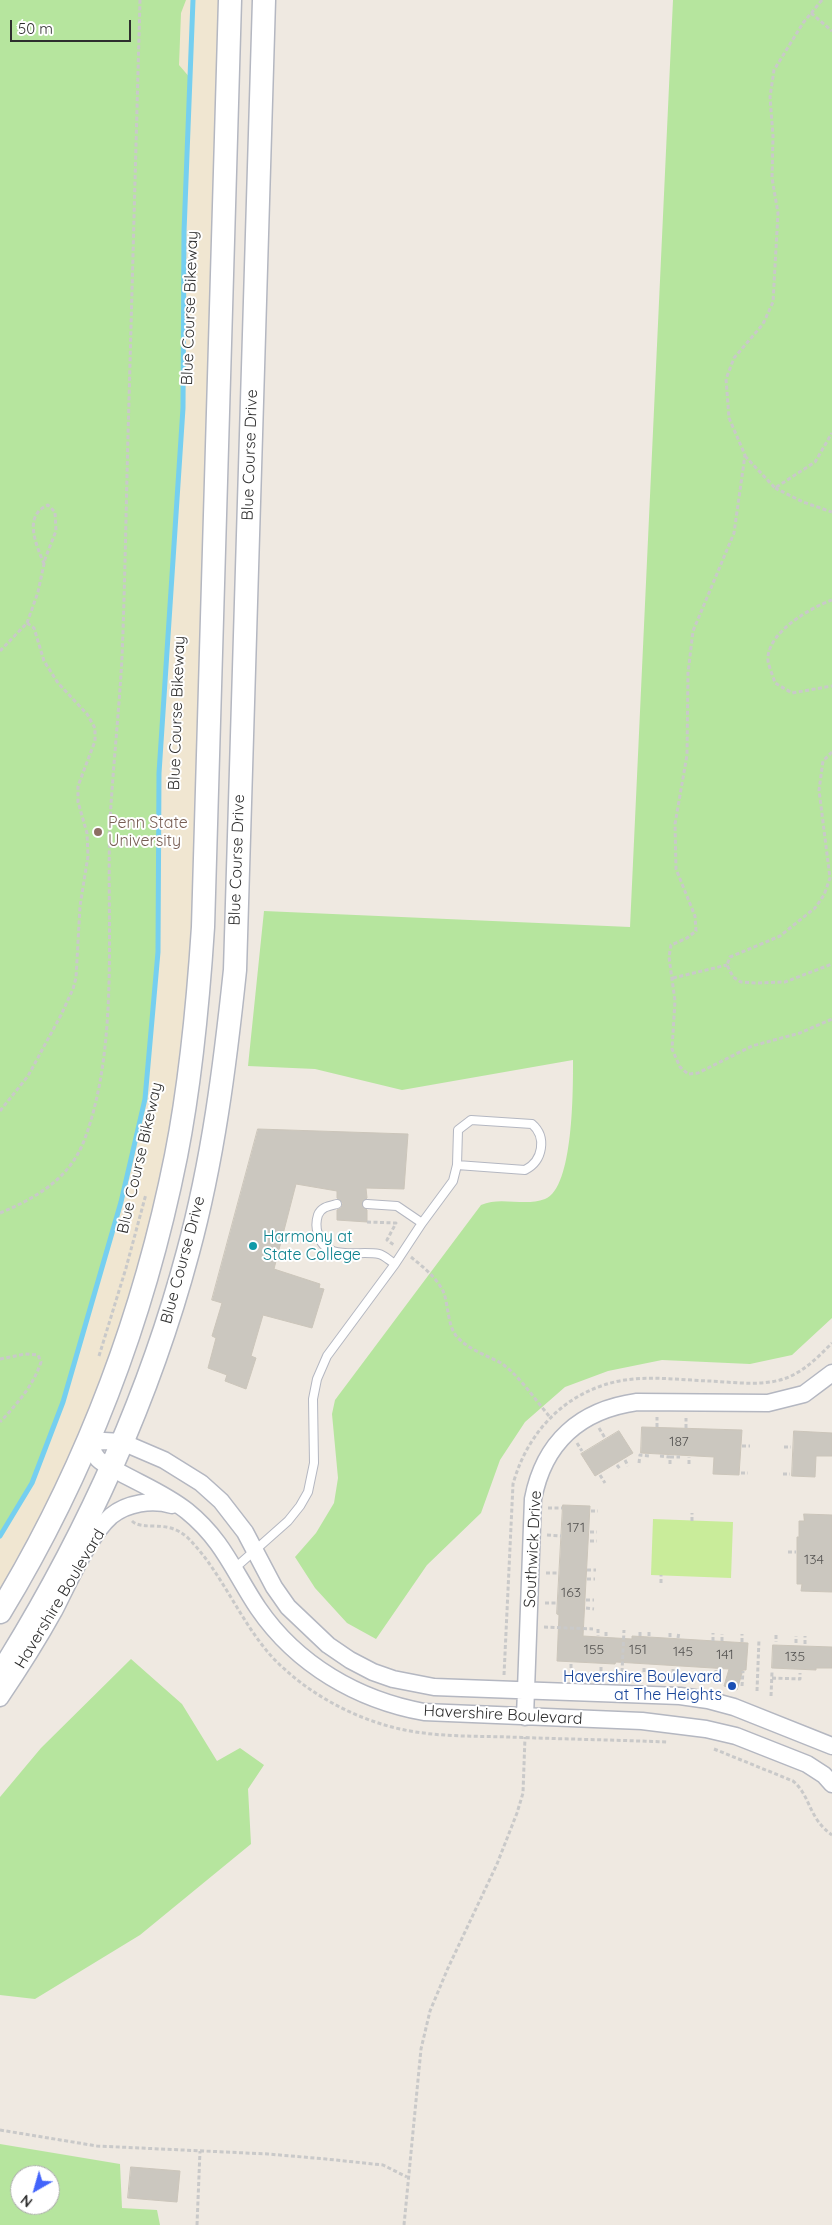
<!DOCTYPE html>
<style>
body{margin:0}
#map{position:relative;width:832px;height:2225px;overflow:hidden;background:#efe9e1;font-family:Quicksand,sans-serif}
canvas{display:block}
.north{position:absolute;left:10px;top:2165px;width:50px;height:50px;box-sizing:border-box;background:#fff;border:1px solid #ababab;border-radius:50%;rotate:218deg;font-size:14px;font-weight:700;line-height:20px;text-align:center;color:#2e2e2e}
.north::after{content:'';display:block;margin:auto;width:18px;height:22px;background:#4264fb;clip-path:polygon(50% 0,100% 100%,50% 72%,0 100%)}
.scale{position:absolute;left:10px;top:20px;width:121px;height:22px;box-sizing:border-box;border:2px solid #2e2e2e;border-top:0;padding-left:6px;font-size:15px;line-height:18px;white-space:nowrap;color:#2e2e2e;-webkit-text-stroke:4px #fff;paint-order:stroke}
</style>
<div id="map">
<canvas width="832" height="2225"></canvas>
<div class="north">N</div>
<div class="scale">50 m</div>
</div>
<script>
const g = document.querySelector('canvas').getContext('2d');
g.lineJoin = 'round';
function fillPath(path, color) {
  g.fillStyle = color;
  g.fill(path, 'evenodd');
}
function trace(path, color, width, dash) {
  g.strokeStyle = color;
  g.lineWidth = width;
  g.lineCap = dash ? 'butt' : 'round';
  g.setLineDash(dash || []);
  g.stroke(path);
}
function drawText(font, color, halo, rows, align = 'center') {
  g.font = font + ' Quicksand,sans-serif';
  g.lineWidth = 4;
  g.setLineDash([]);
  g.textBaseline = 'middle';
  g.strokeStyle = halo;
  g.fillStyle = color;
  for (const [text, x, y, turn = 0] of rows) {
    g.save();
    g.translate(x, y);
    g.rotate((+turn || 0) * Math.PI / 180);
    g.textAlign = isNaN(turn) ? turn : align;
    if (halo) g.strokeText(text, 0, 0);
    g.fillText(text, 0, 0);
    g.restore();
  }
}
const education = new Path2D(`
 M0 0H220L193 928 184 1037 171 1126 161 1175 141 1254 116 1336 101 1380 60 1478 0 1590Z`);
const green = new Path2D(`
 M0 0H186L181 13 179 65 191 79 184 232 183 408 159 773 158 952 145 1099 121 1202 63 1402 32 1483 0 1536Z
 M673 0H832V1318L792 1355 750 1364 662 1360 608 1371 565 1387 525 1422 500 1460 481 1513 427 1565 376 1639 347 1623 315 1588 295 1557 316 1533 334 1503 338 1478 332 1414 335 1400 481 1205C501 1196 524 1207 545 1199 574 1188 573 1087 573 1060L402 1090 315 1069 248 1066 264 911 630 927Z
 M131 1659 182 1704 217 1761 240 1748 264 1765 248 1789 251 1844 140 1935 35 1999 0 1995V1797L41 1748Z
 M0 2144 120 2164 122 2208 157 2210 160 2225H0ZM20 2175H50V2205H20Z`);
const pitch = new Path2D(`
 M653 1519 733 1522 731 1578 651 1575Z`);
const stream = new Path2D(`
 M0 1536 32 1483 63 1402 121 1202 145 1099 158 952 159 773 183 408 184 232 193 0`);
const building = new Path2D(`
 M258 1129 408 1134 404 1189 366 1188 367 1198 361 1204 367 1210V1222L337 1220V1210L341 1208 343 1203 337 1198V1191L296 1184 274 1269 320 1284 319 1288 324 1289 312 1328 263 1315 251 1356 256 1358 246 1389 225 1381 227 1375 208 1368 216 1338 212 1336 222 1303 212 1300Z
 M642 1427 742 1430 739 1475 713 1474 714 1457 641 1453Z
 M619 1431 633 1453 595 1476 581 1454Z
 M794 1431 832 1433V1456H816L815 1477 792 1476Z
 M563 1505 590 1506 583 1636 632 1639V1636L748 1643 746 1670H743L737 1690 724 1686 729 1669 616 1662 615 1664 557 1661 559 1615 557 1614Z
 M804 1514 832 1515V1592L801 1591 802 1584H797V1537H799V1521H804Z
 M773 1645 832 1647V1668H816V1670L772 1668Z
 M131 2167 180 2171 177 2202 128 2198Z`);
const path = new Path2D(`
 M822 0 803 23 774 70 770 97 773 136 772 178 778 213 773 302 763 324 734 358 726 379 729 418 745 455 734 533 693 631 688 673 687 755 675 824 676 869 695 916 696 931 687 938 671 945 669 957 675 1001 672 1049 680 1067 688 1074 698 1073 752 1046 800 1033 832 1019
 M811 13 832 31
 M745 456 775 488 815 462 832 433
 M775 488 803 502 832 512
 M832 600C810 608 770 631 768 657 767 664 773 675 775 683L792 693 832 686
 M0 651 27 623 38 592 45 559 56 531 55 512 48 505C22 516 37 546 44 564
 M832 752 823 761 819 790 830 878 824 895 815 908 780 936 730 957 727 965 733 977 741 982 755 983 785 982 832 964
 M673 978 727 965
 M0 1111 28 1076 61 1015 73 989 76 978 80 906 88 856 87 833 78 802V786L95 741V728L87 714 58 683 44 661 34 628 27 623
 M0 1213C36 1198 69 1179 84 1141 120 1046 106 922 110 821 113 767 119 712 122 657 125 584 126 510 128 436 132 291 136 145 140 0
 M367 1222 396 1223 387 1240 394 1245
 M411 1257C423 1267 436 1277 443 1291 449 1305 447 1327 458 1338 470 1350 486 1355 501 1363 520 1376 535 1400 550 1417
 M99 1356 126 1268 146 1194
 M0 1359 25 1354 38 1355 41 1362C33 1386 17 1404 0 1422
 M657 1427V1417
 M599 1428 605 1438
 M686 1428V1418
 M577 1443 582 1451
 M742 1446H750
 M784 1447H791
 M660 1456 670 1457V1464
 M670 1457H680
 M625 1460 628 1466
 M639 1463 640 1455 650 1456
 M689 1464V1457
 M617 1465 620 1469
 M741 1473H748
 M783 1474H790
 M600 1475 605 1483
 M548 1508H562
 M591 1511H598
 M132 1521C144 1532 167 1518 188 1538 222 1572 240 1622 273 1658 307 1693 352 1718 400 1729 435 1737 474 1736 509 1737 562 1739 615 1740 668 1742
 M692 1521V1513
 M590 1532H597
 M547 1535 561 1536
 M590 1541H597
 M788 1552H796
 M587 1570H596
 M546 1573H557
 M587 1579H595
 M661 1583V1575
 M586 1600H594
 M545 1603H556
 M586 1608 594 1609
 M544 1627 593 1629
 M598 1629V1636
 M776 1635V1642
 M606 1636V1630
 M640 1636V1631
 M649 1636V1631
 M670 1637V1632
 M678 1638 679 1632
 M713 1641V1633
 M722 1641V1634
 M742 1642V1634
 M796 1643V1636
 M805 1644V1636
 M571 1664V1670
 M601 1671V1665
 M622 1672 624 1630
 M644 1672V1667
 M673 1673V1668
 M504 1675 513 1484C528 1430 568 1389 625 1380 652 1376 681 1380 709 1381 732 1382 757 1386 780 1380 802 1374 817 1358 832 1343
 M772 1678 800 1679V1673
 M716 1679V1670
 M742 1686 743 1671
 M757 1691 759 1639
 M771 1696 772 1672
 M714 1749 793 1781C811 1796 808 1818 832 1835
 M0 2130 97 2146 268 2154 326 2159 383 2165 407 2177
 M197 2225 200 2151
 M404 2225 421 2049 430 2011 448 1968 497 1864 517 1813 523 1793 525 1737`);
const service = new Path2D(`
 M337 1204C329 1206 321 1207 318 1215 316 1221 316 1228 318 1234 325 1262 358 1250 379 1254 384 1255 390 1261 395 1264
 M367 1204 397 1206 422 1223
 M235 1568 288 1521 300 1506 308 1492 314 1463 313 1399 317 1379 327 1356 395 1264 422 1223 453 1181 457 1165 458 1130 471 1120 532 1124C547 1137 543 1161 525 1170L457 1165`);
const minor = new Path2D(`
 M0 1698C19 1670 38 1640 54 1611 68 1584 89 1535 111 1516 127 1503 152 1499 172 1505
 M525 1717 533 1499C544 1442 580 1410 637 1402L768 1403 804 1394 832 1373
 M832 1746 734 1707 708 1700 680 1696 434 1687 393 1679 373 1672 350 1660 328 1645 288 1607 274 1587 245 1532 221 1501 201 1483 164 1460 122 1442 104 1441 87 1443C91 1448 94 1454 98 1459 104 1465 114 1469 121 1473 143 1485 167 1495 187 1511 223 1540 234 1572 258 1608 297 1665 358 1700 424 1712L642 1721 706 1729 736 1736 807 1764 824 1775 832 1784`);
const secondary = new Path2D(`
 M0 1612C85 1472 144 1316 176 1156 191 1080 198 1004 203 927L230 0
 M0 1675C82 1544 148 1402 188 1252 213 1160 225 1065 235 970L264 0`);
const markers = [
 [98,832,5,"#8d6e63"],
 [253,1246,5,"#0f9aa8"],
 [732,1686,5,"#1a4fb4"]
];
const numberNames = [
 ["187",679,1442],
 ["171",576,1528],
 ["134",814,1560],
 ["163",571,1593],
 ["155",594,1650],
 ["151",638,1650],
 ["145",683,1652],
 ["141",725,1655],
 ["135",795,1657]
];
const streetNames = [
 ["Blue Course Bikeway",190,308,-88],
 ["Blue Course Drive",250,455,-88],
 ["Blue Course Bikeway",177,713,-88],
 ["Blue Course Drive",237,860,-88],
 ["Blue Course Bikeway",140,1158,-77],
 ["Blue Course Drive",183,1260,-75],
 ["Southwick Drive",533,1549,-87],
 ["Havershire Boulevard",60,1599,-59],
 ["Havershire Boulevard",503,1715,3]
];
const educationNames = [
 ["Penn State",108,823],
 ["University",108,841]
];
const cultureNames = [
 ["Harmony at",263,1237],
 ["State College",263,1255]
];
const transitNames = [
 ["Havershire Boulevard",722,1677],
 ["at The Heights",722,1695]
];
fillPath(education, '#f0e6d1');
fillPath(green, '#b6e59e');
fillPath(pitch, '#c9ec9a');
trace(stream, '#75cff0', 5);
fillPath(building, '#cbc7bf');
trace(building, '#cbc5ba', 1);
trace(service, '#b4b7c1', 10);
trace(minor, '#b4b7c1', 19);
trace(secondary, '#b4b7c1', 25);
trace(path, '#c9c9c9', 3, [4, 2.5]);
trace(service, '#fff', 8);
trace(minor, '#fff', 16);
trace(secondary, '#fff', 22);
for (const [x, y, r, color] of markers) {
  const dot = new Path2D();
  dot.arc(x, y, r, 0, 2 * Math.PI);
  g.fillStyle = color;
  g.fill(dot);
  trace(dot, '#fff', 2);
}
drawText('14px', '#555452', null, numberNames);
drawText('16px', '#2e2e2e', '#fff', streetNames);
drawText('16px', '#785e54', '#fff', educationNames, 'left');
drawText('16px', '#0d838f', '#fff', cultureNames, 'left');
drawText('16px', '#164399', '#fff', transitNames, 'right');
</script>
